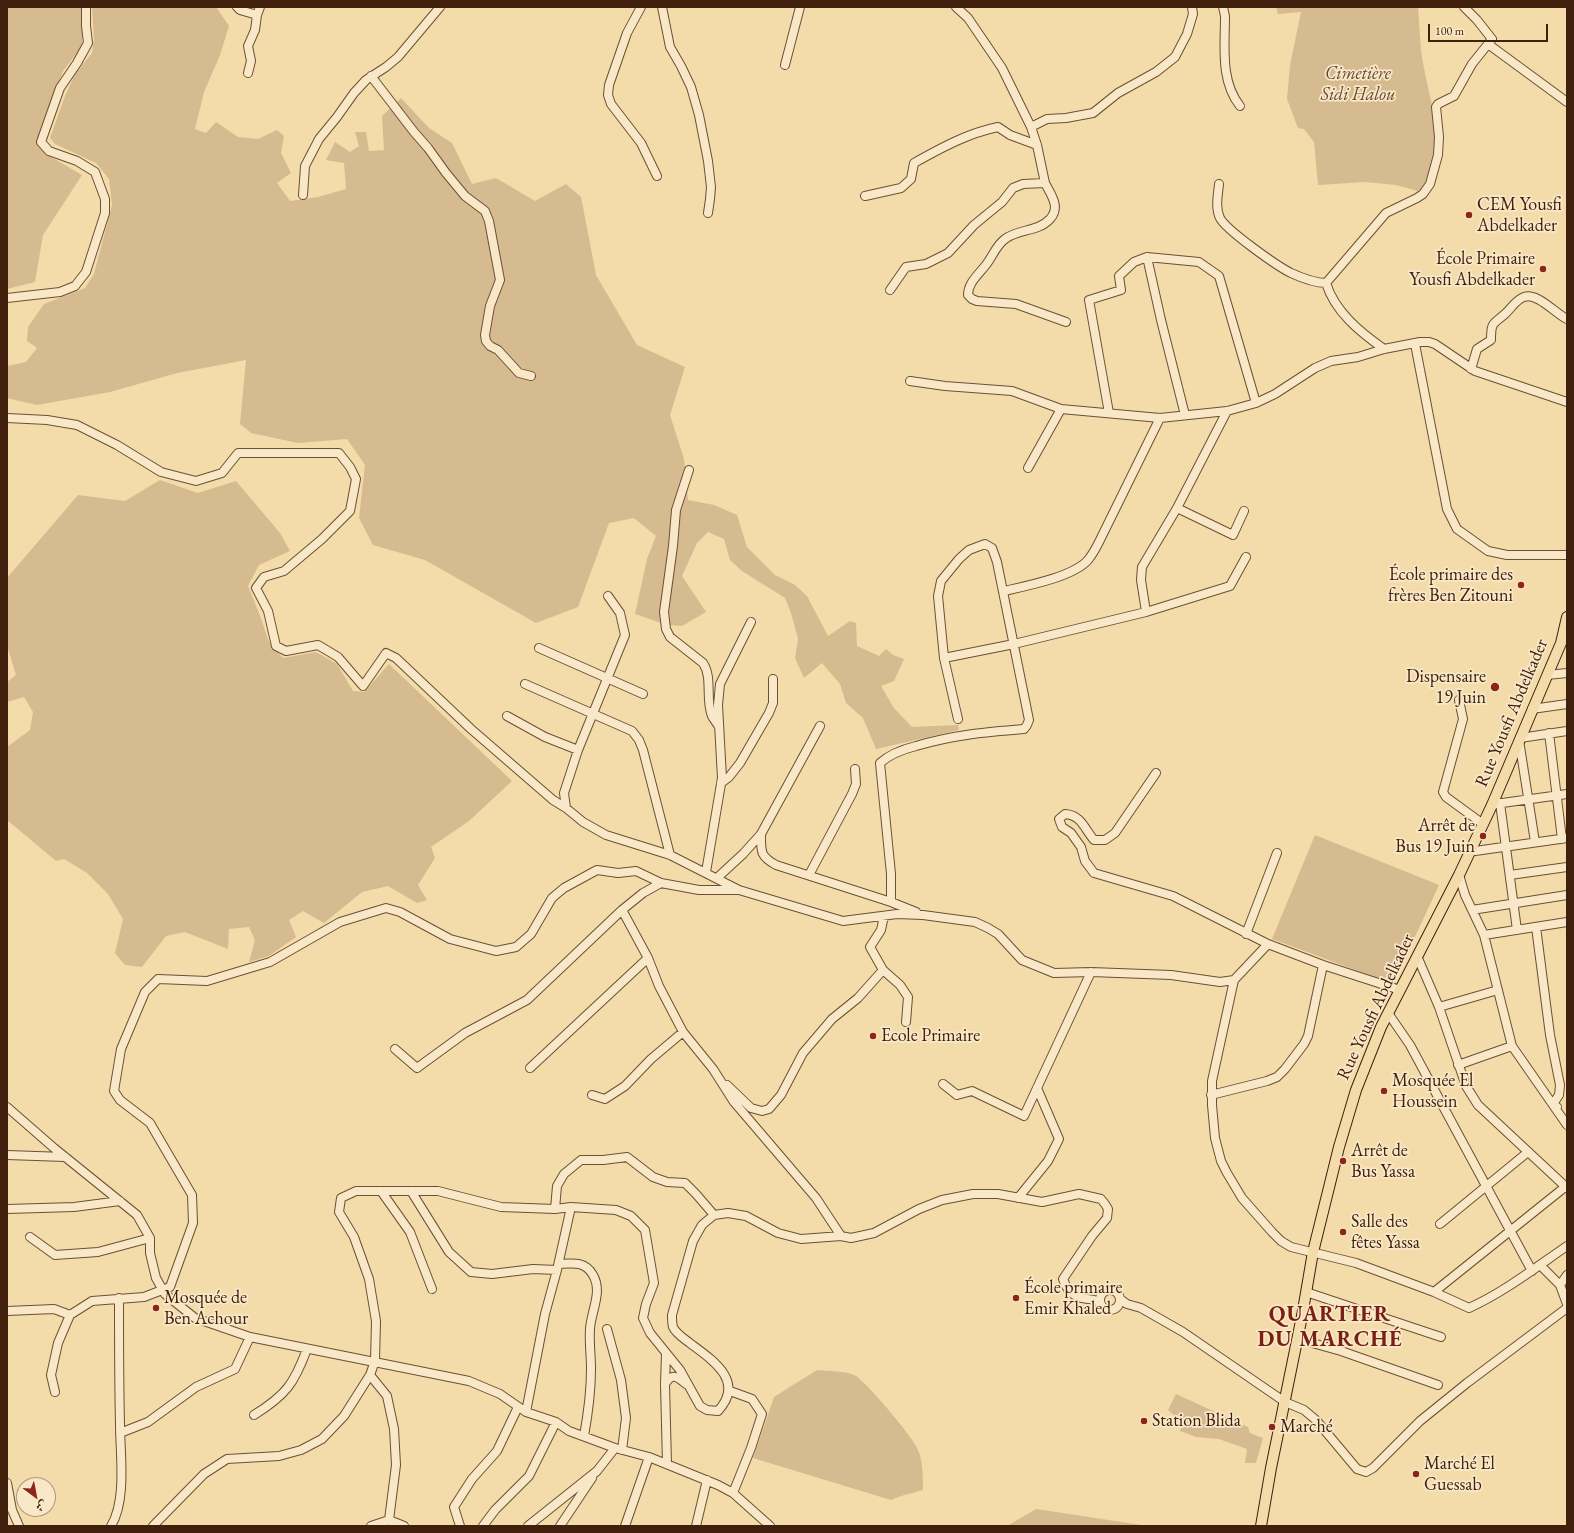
<!DOCTYPE html>
<meta charset="utf-8">
<style>
body{margin:0}
#map{position:relative;width:1574px;height:1533px;overflow:hidden;background:#f4dbaa;font-family:"EB Garamond",Amiri,serif}
canvas{display:block}
.frame{position:absolute;inset:0;border:8px solid #40200d;pointer-events:none}
.north{position:absolute;left:16px;top:1477px;width:40px;height:40px;box-sizing:border-box;background:#f8e8c8;border:1px solid #ae987d;border-radius:50%;rotate:148deg;font-size:11px;font-weight:700;line-height:16px;text-align:center;color:#40200d}
.north::after{content:'';display:block;margin:auto;width:14px;height:18px;background:#8f2418;clip-path:polygon(50% 0,100% 100%,50% 72%,0 100%)}
.scale{position:absolute;left:1428px;top:24px;width:120px;height:18px;box-sizing:border-box;border:2px solid #40200d;border-top:0;padding-left:5px;font-size:12px;line-height:14px;white-space:nowrap;color:#40200d;-webkit-text-stroke:3px #f8e8c8;paint-order:stroke}
</style>
<div id="map">
<canvas width="1574" height="1533"></canvas>
<div class="frame"></div>
<div class="north">ش</div>
<div class="scale">100 m</div>
</div>
<script>
const g = document.querySelector('canvas').getContext('2d');
g.lineJoin = 'round';
function fillPath(path, color) {
  g.fillStyle = color;
  g.fill(path, 'evenodd');
}
function trace(path, color, width, dash) {
  g.strokeStyle = color;
  g.lineWidth = width;
  g.lineCap = dash ? 'butt' : 'round';
  g.setLineDash(dash || []);
  g.stroke(path);
}
function drawText(font, color, halo, rows, align = 'center') {
  g.font = font + ' "EB Garamond",serif';
  g.lineWidth = 3.5;
  g.setLineDash([]);
  g.textBaseline = 'middle';
  g.strokeStyle = halo;
  g.fillStyle = color;
  for (const [text, x, y, turn = 0] of rows) {
    g.save();
    g.translate(x, y);
    g.rotate((+turn || 0) * Math.PI / 180);
    g.textAlign = isNaN(turn) ? turn : align;
    if (halo) g.strokeText(text, 0, 0);
    g.fillText(text, 0, 0);
    g.restore();
  }
}
const green = new Path2D(`
 M7 7H82V47L63 71 38 138 46 154 82 175 43 235 35 282 7 289Z
 M92 7H216L229 26 220 55 204 92 195 129 206 133 216 122 238 137 258 139 277 130 284 136 281 153 291 173 277 183 290 201 318 197 346 189 344 163 326 160 335 142 350 152 359 146 355 132H366L369 151 384 150 382 116 401 98 429 128 452 143 472 184 496 178 535 201 566 184 581 197 596 275 637 345 685 367 670 415 684 459 688 500 714 505 737 515 747 547 775 575 795 585 807 596 828 636 850 621 856 623 857 646 879 656 886 649 893 655 904 659 894 681 881 686 894 708 912 727 958 725 959 730 876 749 863 718 846 703 840 684 822 663 804 678 795 658 798 639 791 613 785 598 742 571 730 560 724 539 708 532 697 543 682 576 706 612 682 626 667 625 635 614 647 559 656 536 634 518 609 523 578 607 536 623 425 560 373 545 359 518 365 465 347 439 298 443 251 433 240 424 246 360 177 373 110 392 37 405 7 398V366L26 362 37 348 27 341 28 327 44 304 85 288 94 274 112 205 109 179 96 163 55 144 50 138 65 96 75 74 92 53 94 39Z
 M1276 7H1418C1419 21 1420 36 1421 50 1426 91 1446 135 1429 176 1427 182 1424 187 1421 192L1396 185 1365 182 1318 185 1314 142 1304 129 1298 128 1287 99 1290 65 1301 12 1278 14Z
 M160 480 198 493 236 481 280 533 290 551 259 565 248 586 259 613 269 642 283 658 316 652 337 664 353 691 364 692 389 664 512 781 469 821 431 847 435 858 418 885 427 900 417 903 388 886 362 892 324 923 303 911 289 920 296 937 269 956 249 962 255 940 249 927 229 929 228 949 185 932 166 936 142 967 125 965 115 953 123 919 108 894 87 873 64 859 56 861 7 820V747L30 730 33 712 24 697 7 702V682L16 675 7 645V578L78 495 125 501Z
 M1315 835 1439 885 1393 984 1272 939Z
 M817 1370C827 1371 848 1371 856 1376 867 1383 914 1438 918 1450 923 1462 923 1476 923 1490 912 1493 902 1495 891 1500L753 1458 774 1397Z
 M1176 1394 1248 1427 1250 1433 1263 1438 1256 1463H1245L1247 1449 1219 1439 1196 1437 1180 1431 1183 1423 1168 1410Z
 M1036 1509 1148 1526H1007Z`);
const minor = new Path2D(`
 M237 7 240 10 257 15
 M641 7 627 33 609 85 608 95 611 104 641 143 657 176
 M662 7 670 47 681 66 691 87 699 115 708 161 711 187 710 199 708 213
 M1223 7 1225 16C1225 46 1220 81 1240 106
 M1488 44 1567 102
 M785 65 800 7
 M248 73 251 61 248 46 255 30 257 15 260 7
 M371 76 414 132 428 148 446 173 465 196 485 211 489 221 500 280 490 306 485 335 486 341 490 346 498 350 519 373 531 376
 M1031 127 1047 119 1066 118 1093 113 1118 93 1156 72 1175 57 1187 34 1193 14 1192 7
 M1045 183C1051 195 1061 207 1050 219 1038 232 1018 229 1005 239 996 245 992 258 985 266 978 275 968 283 968 295L972 299 977 301 1016 304 1066 322
 M1219 184C1218 195 1215 208 1220 218 1226 230 1277 266 1291 273 1302 278 1314 283 1326 283
 M303 195 305 166 319 139 337 117 354 93 366 80 386 67 398 57 440 7
 M865 196 901 188 911 179 914 163C941 148 968 133 998 127L1010 135 1037 145
 M1147 257 1199 262 1219 276 1256 403
 M890 290 906 267 926 264 948 253 974 225 1002 202 1013 188 1023 184 1045 183 1037 145 1031 127 1002 68 968 18 956 7
 M7 298 60 292 75 286 86 272 105 213V199L95 172 77 161 49 151 41 142 60 88 77 63 88 43 86 26V7
 M1415 344 1447 509 1457 529 1488 551 1507 555H1567
 M1384 349C1360 332 1335 312 1326 283L1386 213 1417 198 1423 194 1430 184 1438 155 1439 137 1436 107 1438 104 1454 96 1472 64 1492 39 1477 20 1464 7
 M1471 369 1477 349 1491 340C1491 321 1493 325 1506 313 1512 307 1517 299 1524 297 1537 292 1556 314 1567 319
 M910 381 945 386 1012 391 1061 409 1160 418 1227 411 1256 403 1275 394 1315 368 1331 361 1358 357 1384 349 1420 342H1429L1435 344 1475 371 1567 402
 M1109 413 1089 300 1121 290 1119 276 1134 262 1147 257 1161 320 1185 415
 M7 418 47 420 77 425 117 445 161 472 196 481 222 473 238 453H339L350 467 356 479 350 511 322 539 284 571 264 577 256 588 268 611 276 646 286 651 318 645 338 657 363 686 386 653 396 658 471 729 553 800 566 808 583 822 606 835 670 855 739 890 843 921 897 914 923 915 975 922 988 928 998 934 1022 960 1054 973 1091 972 1171 975 1220 982 1234 980 1268 944 1323 965 1400 990
 M1028 468 1061 409
 M689 470 676 510 673 546 664 612 666 629 670 637 703 663C713 678 705 699 712 716 714 720 717 723 719 727
 M1177 508 1233 535 1244 511
 M1004 591C1026 586 1073 577 1088 560 1092 555 1096 548 1099 542L1160 418
 M1146 612 1141 580 1142 567 1177 508 1227 411
 M539 648 643 694
 M944 658 1014 644 1146 612 1230 586 1246 557
 M1547 675 1567 673
 M525 684 632 731 639 740 643 750 670 855
 M1459 700 1463 719 1443 792 1446 797 1483 824
 M1532 709 1567 704
 M507 716 545 737 578 750
 M1549 733 1562 839
 M1520 738 1567 731
 M1519 740 1535 842
 M1156 773 1115 833 1105 840H1094C1084 828 1081 815 1065 814L1059 819 1062 827 1071 833 1081 847 1085 861 1094 873 1173 896 1268 944
 M721 783 729 777 740 763 769 713 773 703V679
 M1500 803 1517 930
 M1495 804 1567 794
 M566 808 564 793 578 750 625 635 620 613 608 596
 M761 834C761 852 760 856 776 865L891 902 916 912
 M1468 852 1567 838
 M706 872 722 778 718 705 720 684 751 622
 M809 875 852 794 856 784 855 769
 M1459 875 1465 895 1484 935 1512 1046 1567 1125
 M1510 875 1567 867
 M717 878 743 854 761 834 820 726
 M891 902V874L880 763C890 754 904 749 916 746 953 735 986 732 1024 729L1027 725 1029 720 997 562 992 548 985 544 969 550 959 559 941 581 938 596 944 658 958 719
 M622 910 648 958 659 986 683 1032 713 1069 734 1102 816 1198 841 1236
 M1472 910 1567 895
 M884 916 881 930 870 947 883 970 900 985 908 997 906 1022
 M1536 927 1550 1035 1560 1085 1559 1095 1553 1104 1557 1107
 M1246 934 1277 853
 M1484 935 1567 922
 M1417 956 1439 1007 1466 1086 1478 1105 1567 1188
 M1234 980 1212 1081V1105L1215 1138 1221 1161 1227 1173 1242 1198 1272 1232 1281 1241 1291 1247 1356 1263 1434 1292
 M1439 1007 1498 990
 M1388 1013 1410 1045 1532 1271
 M395 1049 417 1068 465 1033 527 1000 622 910 643 893 661 883 699 890H738
 M1458 1065 1512 1046
 M530 1068 648 958
 M943 1084 957 1095 972 1091 1024 1116 1091 972
 M727 1085 751 1108 762 1111 769 1109 781 1095 803 1053 832 1019 858 998 883 970
 M592 1095 605 1099 625 1086 651 1059 683 1032
 M1211 1095 1267 1081 1277 1077 1285 1069 1304 1044 1308 1036 1323 965
 M7 1107 54 1148 137 1215 150 1238V1253L156 1278 165 1294 195 1318 250 1337 469 1381 500 1394 526 1412 556 1422 569 1431 615 1448 649 1457 718 1485 733 1493 770 1526
 M7 1155 65 1157
 M1565 1187 1434 1292 1469 1308C1504 1292 1535 1268 1567 1246
 M381 1191 410 1232 432 1289
 M411 1191 449 1252 471 1272 492 1274 533 1269 557 1270
 M1018 1198 1048 1161 1059 1139 1037 1088
 M7 1209 74 1207 120 1201
 M555 1209 571 1207 616 1210 631 1216 645 1230 654 1283 646 1304 643 1318 650 1333 680 1370 700 1406 707 1410 718 1411C745 1382 714 1361 691 1344 685 1339 676 1334 673 1327 672 1323 672 1318 672 1315L693 1241 702 1225 714 1215 728 1213 746 1216 778 1233 801 1239 841 1236 851 1238 874 1233 919 1209 942 1200 973 1194H998L1042 1202 1079 1194 1101 1199 1105 1204 1108 1209 1107 1218 1092 1236 1063 1279C1066 1288 1072 1296 1082 1298 1089 1300 1094 1298 1100 1303
 M1440 1224 1528 1152
 M30 1237 55 1255 98 1252 150 1238
 M559 1264C573 1263 585 1261 593 1275 603 1292 591 1311 590 1329 589 1342 591 1355 591 1369 591 1391 588 1414 584 1436
 M1540 1265 1560 1285 1567 1304
 M1560 1285 1567 1275
 M1100 1300a10 10 0 1 1 20 0a10 10 0 1 1-20 0Z
 M1306 1292 1441 1337
 M1120 1299 1127 1304 1141 1308 1183 1332 1285 1402 1304 1410 1316 1420 1357 1469 1366 1472 1373 1468 1420 1421 1467 1383 1567 1308
 M7 1311 54 1309 70 1315
 M607 1329 621 1380 626 1418 622 1450
 M1298 1339 1341 1351 1438 1385
 M666 1354 665 1384 667 1464
 M370 1375 387 1396 394 1429 396 1465 389 1520 395 1526
 M665 1384C673 1372 677 1377 686 1384
 M730 1391 752 1399 762 1414 751 1448 733 1493
 M55 1392 51 1375 58 1343 70 1315 92 1301 144 1297 170 1287 193 1223 192 1195 150 1123 120 1100 114 1091 121 1049 145 992 158 979 207 981 270 962 340 922 386 908 400 912 450 939 496 951 516 947 531 934 552 898 564 888 597 870 618 873 636 871 661 883
 M526 1412 545 1314 557 1270 571 1207
 M254 1415C286 1395 294 1384 307 1349
 M120 1433 148 1422 196 1387 235 1369 250 1337
 M7 1483 12 1510 19 1526
 M111 1526C127 1500 120 1453 120 1424 119 1382 119 1340 119 1298
 M153 1526 204 1474 227 1459 279 1456 301 1450 322 1439 344 1416 370 1375 375 1361 376 1321 369 1279 354 1237 339 1212 341 1198 356 1191H438L501 1207 555 1209 557 1186 564 1174 581 1160H603L627 1157 653 1177 667 1182 685 1183 696 1194 714 1215
 M371 1526 389 1520 404 1526
 M460 1526 454 1507 472 1479 497 1451 518 1407
 M483 1526 495 1510 529 1476 556 1422
 M528 1526 597 1471 615 1448
 M560 1526 592 1478
 M625 1526 649 1457
 M696 1526 707 1480`);
const major = new Path2D(`
 M1261 1526 1271 1468 1302 1316 1313 1252 1339 1147 1356 1090 1381 1027 1459 875 1492 805 1561 643 1567 617`);
const markers = [
 [1469,215,4,"#8f2418"],
 [1543,269,4,"#8f2418"],
 [1521,585,4,"#8f2418"],
 [1495,687,5,"#8f2418"],
 [1483,836,4,"#8f2418"],
 [873,1036,4,"#8f2418"],
 [1384,1091,4,"#8f2418"],
 [1343,1161,4,"#8f2418"],
 [1343,1232,4,"#8f2418"],
 [1016,1298,4,"#8f2418"],
 [156,1308,4,"#8f2418"],
 [1144,1421,4,"#8f2418"],
 [1272,1427,4,"#8f2418"],
 [1416,1474,4,"#8f2418"]
];
const parkNames = [
 ["Cimetière",1358,74],
 ["Sidi Halou",1358,95]
];
const poiNames = [
 ["CEM Yousfi",1477,205],
 ["Abdelkader",1477,226],
 ["École Primaire",1535,259,"right"],
 ["Yousfi Abdelkader",1535,280,"right"],
 ["École primaire des",1513,575,"right"],
 ["frères Ben Zitouni",1513,596,"right"],
 ["Dispensaire",1486,677,"right"],
 ["19 Juin",1486,698,"right"],
 ["Arrêt de",1475,826,"right"],
 ["Bus 19 Juin",1475,847,"right"],
 ["Ecole Primaire",881,1036],
 ["Mosquée El",1392,1081],
 ["Houssein",1392,1102],
 ["Arrêt de",1351,1151],
 ["Bus Yassa",1351,1172],
 ["Salle des",1351,1222],
 ["fêtes Yassa",1351,1243],
 ["École primaire",1024,1288],
 ["Emir Khaled",1024,1309],
 ["Mosquée de",164,1298],
 ["Ben Achour",164,1319],
 ["Station Blida",1152,1421],
 ["Marché",1280,1427],
 ["Marché El",1424,1464],
 ["Guessab",1424,1485]
];
const streetNames = [
 ["Rue Yousfi Abdelkader",1512,713,-67],
 ["Rue Yousfi Abdelkader",1376,1007,-65]
];
const districtNames = [
 ["QUARTIER",1330,1315],
 ["DU MARCHÉ",1330,1340]
];
fillPath(green, '#d5bb8f');
trace(minor, '#6d4f34', 10);
trace(major, '#40200d', 12);
trace(minor, '#f8e8c8', 8);
trace(major, '#f4dbaa', 10);
for (const [x, y, r, color] of markers) {
  const dot = new Path2D();
  dot.arc(x, y, r, 0, 2 * Math.PI);
  g.fillStyle = color;
  g.fill(dot);
  trace(dot, '#f8e8c8', 1.5);
}
drawText('italic 18px', '#65472e', '#f8e8c8', parkNames);
drawText('18px', '#40200d', '#f8e8c8', poiNames, 'left');
drawText('18px', '#40200d', '#f8e8c8', streetNames);
g.letterSpacing = '1px';
drawText('bold 22px', '#7a1f14', '#f8e8c8', districtNames);
g.letterSpacing = '0px';
</script>
